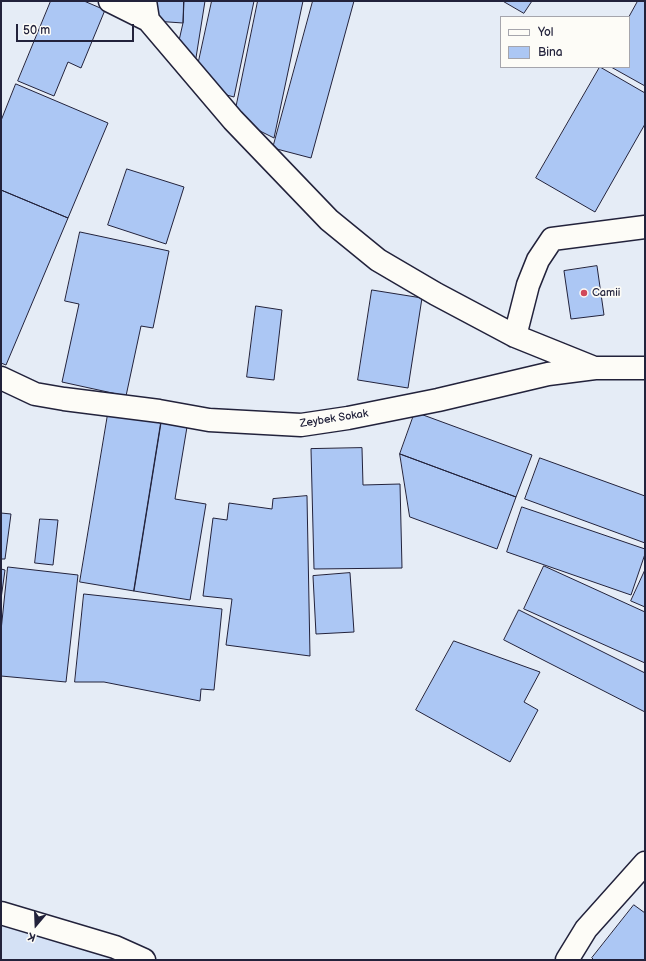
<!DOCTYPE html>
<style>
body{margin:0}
#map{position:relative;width:646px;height:961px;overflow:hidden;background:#e5ecf6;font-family:"Balsamiq Sans",sans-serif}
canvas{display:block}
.frame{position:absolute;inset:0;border:2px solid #22223b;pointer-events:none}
.legend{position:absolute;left:500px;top:16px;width:130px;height:52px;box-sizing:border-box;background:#fdfcf7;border:1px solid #a5a5ac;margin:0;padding:5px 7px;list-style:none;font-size:12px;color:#22223b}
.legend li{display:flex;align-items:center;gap:8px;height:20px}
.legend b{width:20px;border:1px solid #a5a5ac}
.north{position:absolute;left:16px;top:905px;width:40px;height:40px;-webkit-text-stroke:3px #fdfcf7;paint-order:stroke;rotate:199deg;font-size:11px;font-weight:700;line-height:16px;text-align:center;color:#22223b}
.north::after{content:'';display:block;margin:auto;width:14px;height:18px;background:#22223b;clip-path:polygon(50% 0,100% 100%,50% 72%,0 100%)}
.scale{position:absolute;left:16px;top:24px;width:118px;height:18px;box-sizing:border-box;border:2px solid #22223b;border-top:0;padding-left:5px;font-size:12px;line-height:14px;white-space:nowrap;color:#22223b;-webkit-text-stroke:3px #fdfcf7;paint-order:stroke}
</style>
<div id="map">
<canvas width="646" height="961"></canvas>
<div class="frame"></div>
<ul class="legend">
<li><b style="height:5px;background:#fdfcf7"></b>Yol</li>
<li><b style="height:11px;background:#acc7f4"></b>Bina</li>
</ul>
<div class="north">K</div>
<div class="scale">50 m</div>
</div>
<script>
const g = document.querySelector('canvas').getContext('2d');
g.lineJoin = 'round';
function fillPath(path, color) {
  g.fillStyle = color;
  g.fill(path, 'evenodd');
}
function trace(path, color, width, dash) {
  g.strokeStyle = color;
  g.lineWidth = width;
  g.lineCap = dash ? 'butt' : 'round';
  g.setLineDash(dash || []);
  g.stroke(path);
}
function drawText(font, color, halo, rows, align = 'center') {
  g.font = font + ' "Balsamiq Sans",sans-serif';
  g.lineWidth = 3.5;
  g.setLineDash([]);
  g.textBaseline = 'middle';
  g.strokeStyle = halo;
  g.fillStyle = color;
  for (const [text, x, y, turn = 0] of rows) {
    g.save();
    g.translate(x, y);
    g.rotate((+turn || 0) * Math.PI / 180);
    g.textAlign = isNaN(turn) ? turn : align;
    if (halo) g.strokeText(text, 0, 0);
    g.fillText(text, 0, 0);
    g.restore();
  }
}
const built = new Path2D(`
 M1 926 18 929 114 960H1Z`);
const building = new Path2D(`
 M51 1H84L105 10 81 68 68 62 54 96 18 81Z
 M155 1H184L183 23 154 21Z
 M184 1H205L195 64 178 45 183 23Z
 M212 1H254L234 97 223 94 198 65Z
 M258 1H303L274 138 250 126 236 108Z
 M313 1H354L311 158 273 148Z
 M503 1H532L524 13Z
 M638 1H645V86L611 67H629V17Z
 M600 67 645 93V124L595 212 536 178Z
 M16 84 108 123 68 218 1 190V121Z
 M127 169 184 187 166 244 108 225Z
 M1 190 68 218 6 365 1 363Z
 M80 232 169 251 153 328 141 326 126 396 62 382 79 304 65 301Z
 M597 266 604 315 571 319 564 271Z
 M372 290 422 298 408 388 358 380Z
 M256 306 282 310 274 380 247 377Z
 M415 412 532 455 516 497 400 454Z
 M108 414 161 423 134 591 80 582Z
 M161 423 187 427 175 499 206 504 190 600 134 591Z
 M362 448 363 485 400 484 402 568 314 569 311 449Z
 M400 454 516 497 497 549 410 517Z
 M540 458 645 496V543L525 499Z
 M307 496 310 656 226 645 232 599 203 596 213 518 227 520 229 503 272 509 273 499Z
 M522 507 645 549V554L631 595 507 552Z
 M1 513 11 514 5 559H1Z
 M40 519 58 520 53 565 35 563Z
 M544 566 645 612V663L524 609Z
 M8 567 78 575 66 682 1 676V631Z
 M1 569 5 570 1 599Z
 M645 570V607L631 601Z
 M350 573 354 632 316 634 313 576Z
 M84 594 222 609 214 690 201 689 200 701 104 682H75Z
 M519 610 645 673V712L504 640Z
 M454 641 540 672 524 702 538 710 510 762 416 710Z
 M634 905 645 913V960H594L592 958Z`);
const minor = new Path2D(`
 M110 1 148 20
 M145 1 148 20 233 120 329 220 378 260 436 294 515 336 592 367
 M515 336 528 285 538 260 552 239 645 227
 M1 378 35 394 64 399 159 411 209 420 301 425 348 418 438 400 548 374 595 368H645
 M1 913 115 947 144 960
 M567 960 586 929 645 863`);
const markers = [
 [584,293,4,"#d1495b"]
];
const poiNames = [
 ["Camii",592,293]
];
const streetNames = [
 ["Zeybek Sokak",334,419,-9]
];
fillPath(built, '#d4e1f5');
fillPath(building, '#acc7f4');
trace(building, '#22223b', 1);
trace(minor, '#22223b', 25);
trace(minor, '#fdfcf7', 22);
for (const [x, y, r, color] of markers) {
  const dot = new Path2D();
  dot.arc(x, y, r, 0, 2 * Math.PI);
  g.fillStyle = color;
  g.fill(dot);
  trace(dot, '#fdfcf7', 1.5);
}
drawText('11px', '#22223b', '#fdfcf7', poiNames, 'left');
drawText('11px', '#22223b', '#fdfcf7', streetNames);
</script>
